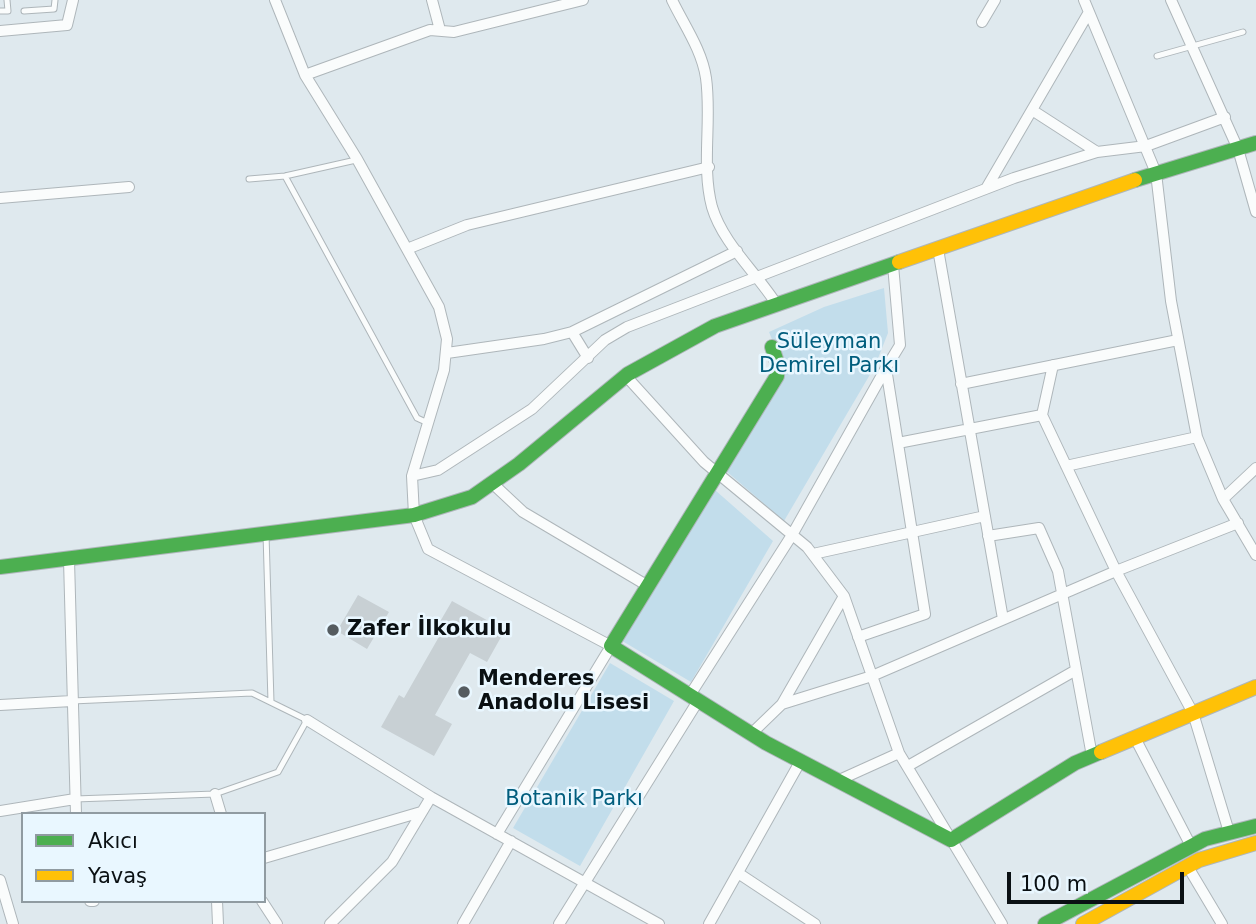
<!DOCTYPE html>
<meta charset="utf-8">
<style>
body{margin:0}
#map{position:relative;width:1256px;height:924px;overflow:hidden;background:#dfe9ee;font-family:"DejaVu Sans",sans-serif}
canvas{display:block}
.legend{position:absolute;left:21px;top:812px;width:245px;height:91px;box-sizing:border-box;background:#e9f7ff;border:2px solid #909ba1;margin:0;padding:9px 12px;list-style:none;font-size:21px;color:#0a1013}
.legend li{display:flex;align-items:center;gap:14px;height:35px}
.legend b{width:35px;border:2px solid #909ba1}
.scale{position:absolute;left:1007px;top:872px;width:177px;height:32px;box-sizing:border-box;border:4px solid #0a1013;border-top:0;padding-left:9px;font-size:21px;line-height:24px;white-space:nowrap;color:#0a1013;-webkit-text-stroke:5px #e9f7ff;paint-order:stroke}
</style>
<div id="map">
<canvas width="1256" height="924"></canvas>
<ul class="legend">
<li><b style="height:9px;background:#4caf50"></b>Akıcı</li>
<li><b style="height:9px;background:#ffc107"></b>Yavaş</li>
</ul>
<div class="scale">100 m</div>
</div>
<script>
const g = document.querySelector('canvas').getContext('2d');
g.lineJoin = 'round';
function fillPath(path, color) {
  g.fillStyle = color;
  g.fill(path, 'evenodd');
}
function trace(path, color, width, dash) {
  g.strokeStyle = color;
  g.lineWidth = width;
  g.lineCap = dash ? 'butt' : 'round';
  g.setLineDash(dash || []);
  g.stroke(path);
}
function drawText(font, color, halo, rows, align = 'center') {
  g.font = font + ' "DejaVu Sans",sans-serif';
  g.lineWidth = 5;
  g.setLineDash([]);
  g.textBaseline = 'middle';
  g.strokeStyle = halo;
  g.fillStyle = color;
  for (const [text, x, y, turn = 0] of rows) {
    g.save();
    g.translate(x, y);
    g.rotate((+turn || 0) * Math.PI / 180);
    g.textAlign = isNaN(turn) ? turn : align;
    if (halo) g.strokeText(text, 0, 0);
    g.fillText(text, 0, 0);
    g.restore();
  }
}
const green = new Path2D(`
 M884 288 888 333 875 366 784 521 725 470 786 373 769 332 824 307Z
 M715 490 773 541 691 682 619 639Z
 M610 663 674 701 580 866 513 828Z`);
const building = new Path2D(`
 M358 595 389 612 367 649 337 631Z
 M452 601 505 630 487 662 470 653 435 715 452 724 434 756 381 727 399 695 404 698 440 635 434 632Z`);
const lane = new Path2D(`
 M0 11H8L7 0
 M24 11 54 9 55 0
 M1157 56 1243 32
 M285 176 417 418 428 423
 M249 179 285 176 356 160
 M266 534 271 702
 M72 701 252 693 307 720 278 772 215 794 75 799`);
const street = new Path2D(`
 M275 0 305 75 357 159 439 307 447 339 444 370 412 476 414 515 428 549 611 646 497 834
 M432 0 440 30
 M672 0C684 25 702 50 706 78 712 120 701 166 712 207 723 244 757 273 777 305
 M1084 0 1156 173 1171 301 1197 437 1223 499 1256 555
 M1171 0 1238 149 1256 212
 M982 22 995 0
 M0 31 67 25 73 0
 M305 75 430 30 454 32 583 0
 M1032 110 1097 152
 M987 187 1089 12
 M0 198 129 187
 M407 249 467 225 709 167
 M938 249 1003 619
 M572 332 588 358
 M447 353 544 339 572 332 737 251
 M1053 365 1042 415 1116 571 1193 713 1229 832
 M626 376 704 462 807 547 844 596 899 753 1002 924
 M961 384 1178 340
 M898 443 1042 415
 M1066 466 1197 437
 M412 476 438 470 532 409 605 340 627 327 1014 178 1097 152 1146 146 1225 117
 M492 483 523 512 648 586
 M1223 499 1256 468
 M988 536 1039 528 1058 571 1092 756
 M813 554 985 516
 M69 560 76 814
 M858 637 925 614 886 368 900 345 893 265
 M690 695 792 535 886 368
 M782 704 844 596
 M0 705 72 701
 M307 720 431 797 392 862 330 924
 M751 734 782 704 872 676 1116 571 1238 523
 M1135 738 1191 846
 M908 766 1076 670
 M837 781 899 753
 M215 794 221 814
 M431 797 659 924
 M0 811 75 799
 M264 858 421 812
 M1188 867 1222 924
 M738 873 815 924
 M0 880 13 924
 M90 901H94
 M217 901 218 924
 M262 901 277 924
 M463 924 511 841
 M559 924 698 701
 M709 924 800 762`);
const fast = new Path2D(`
 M1135 180 1256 143
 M772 347 778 365 777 376 611 646 766 743 951 840 1075 763 1101 752
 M0 567 414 515 472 497 519 464 628 374 715 326 899 262
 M1045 924 1205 839 1256 826`);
const slow = new Path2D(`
 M899 262 1135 180
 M1101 752 1256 687
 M1083 924 1199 860 1256 843`);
const markers = [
 [333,630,7,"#555c60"],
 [464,692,7,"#555c60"]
];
const parkNames = [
 ["Süleyman",829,343],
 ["Demirel Parkı",829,367],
 ["Botanik Parkı",574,800]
];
const poiNames = [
 ["Zafer İlkokulu",347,630],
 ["Menderes",478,680],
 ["Anadolu Lisesi",478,704]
];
fillPath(green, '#c2ddeb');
fillPath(building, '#c8d0d4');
trace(lane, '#aeb6ba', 7);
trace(street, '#aeb6ba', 12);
trace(fast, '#aeb6ba', 16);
trace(slow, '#aeb6ba', 16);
trace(lane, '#fafcfc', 5);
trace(street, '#fafcfc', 10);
trace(fast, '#4caf50', 14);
trace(slow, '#ffc107', 14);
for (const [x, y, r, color] of markers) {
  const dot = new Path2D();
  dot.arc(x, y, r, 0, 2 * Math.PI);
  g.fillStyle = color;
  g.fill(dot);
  trace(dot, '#e9f7ff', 2.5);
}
drawText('21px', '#005d7d', '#e9f7ff', parkNames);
drawText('bold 21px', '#0a1013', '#e9f7ff', poiNames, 'left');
</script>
